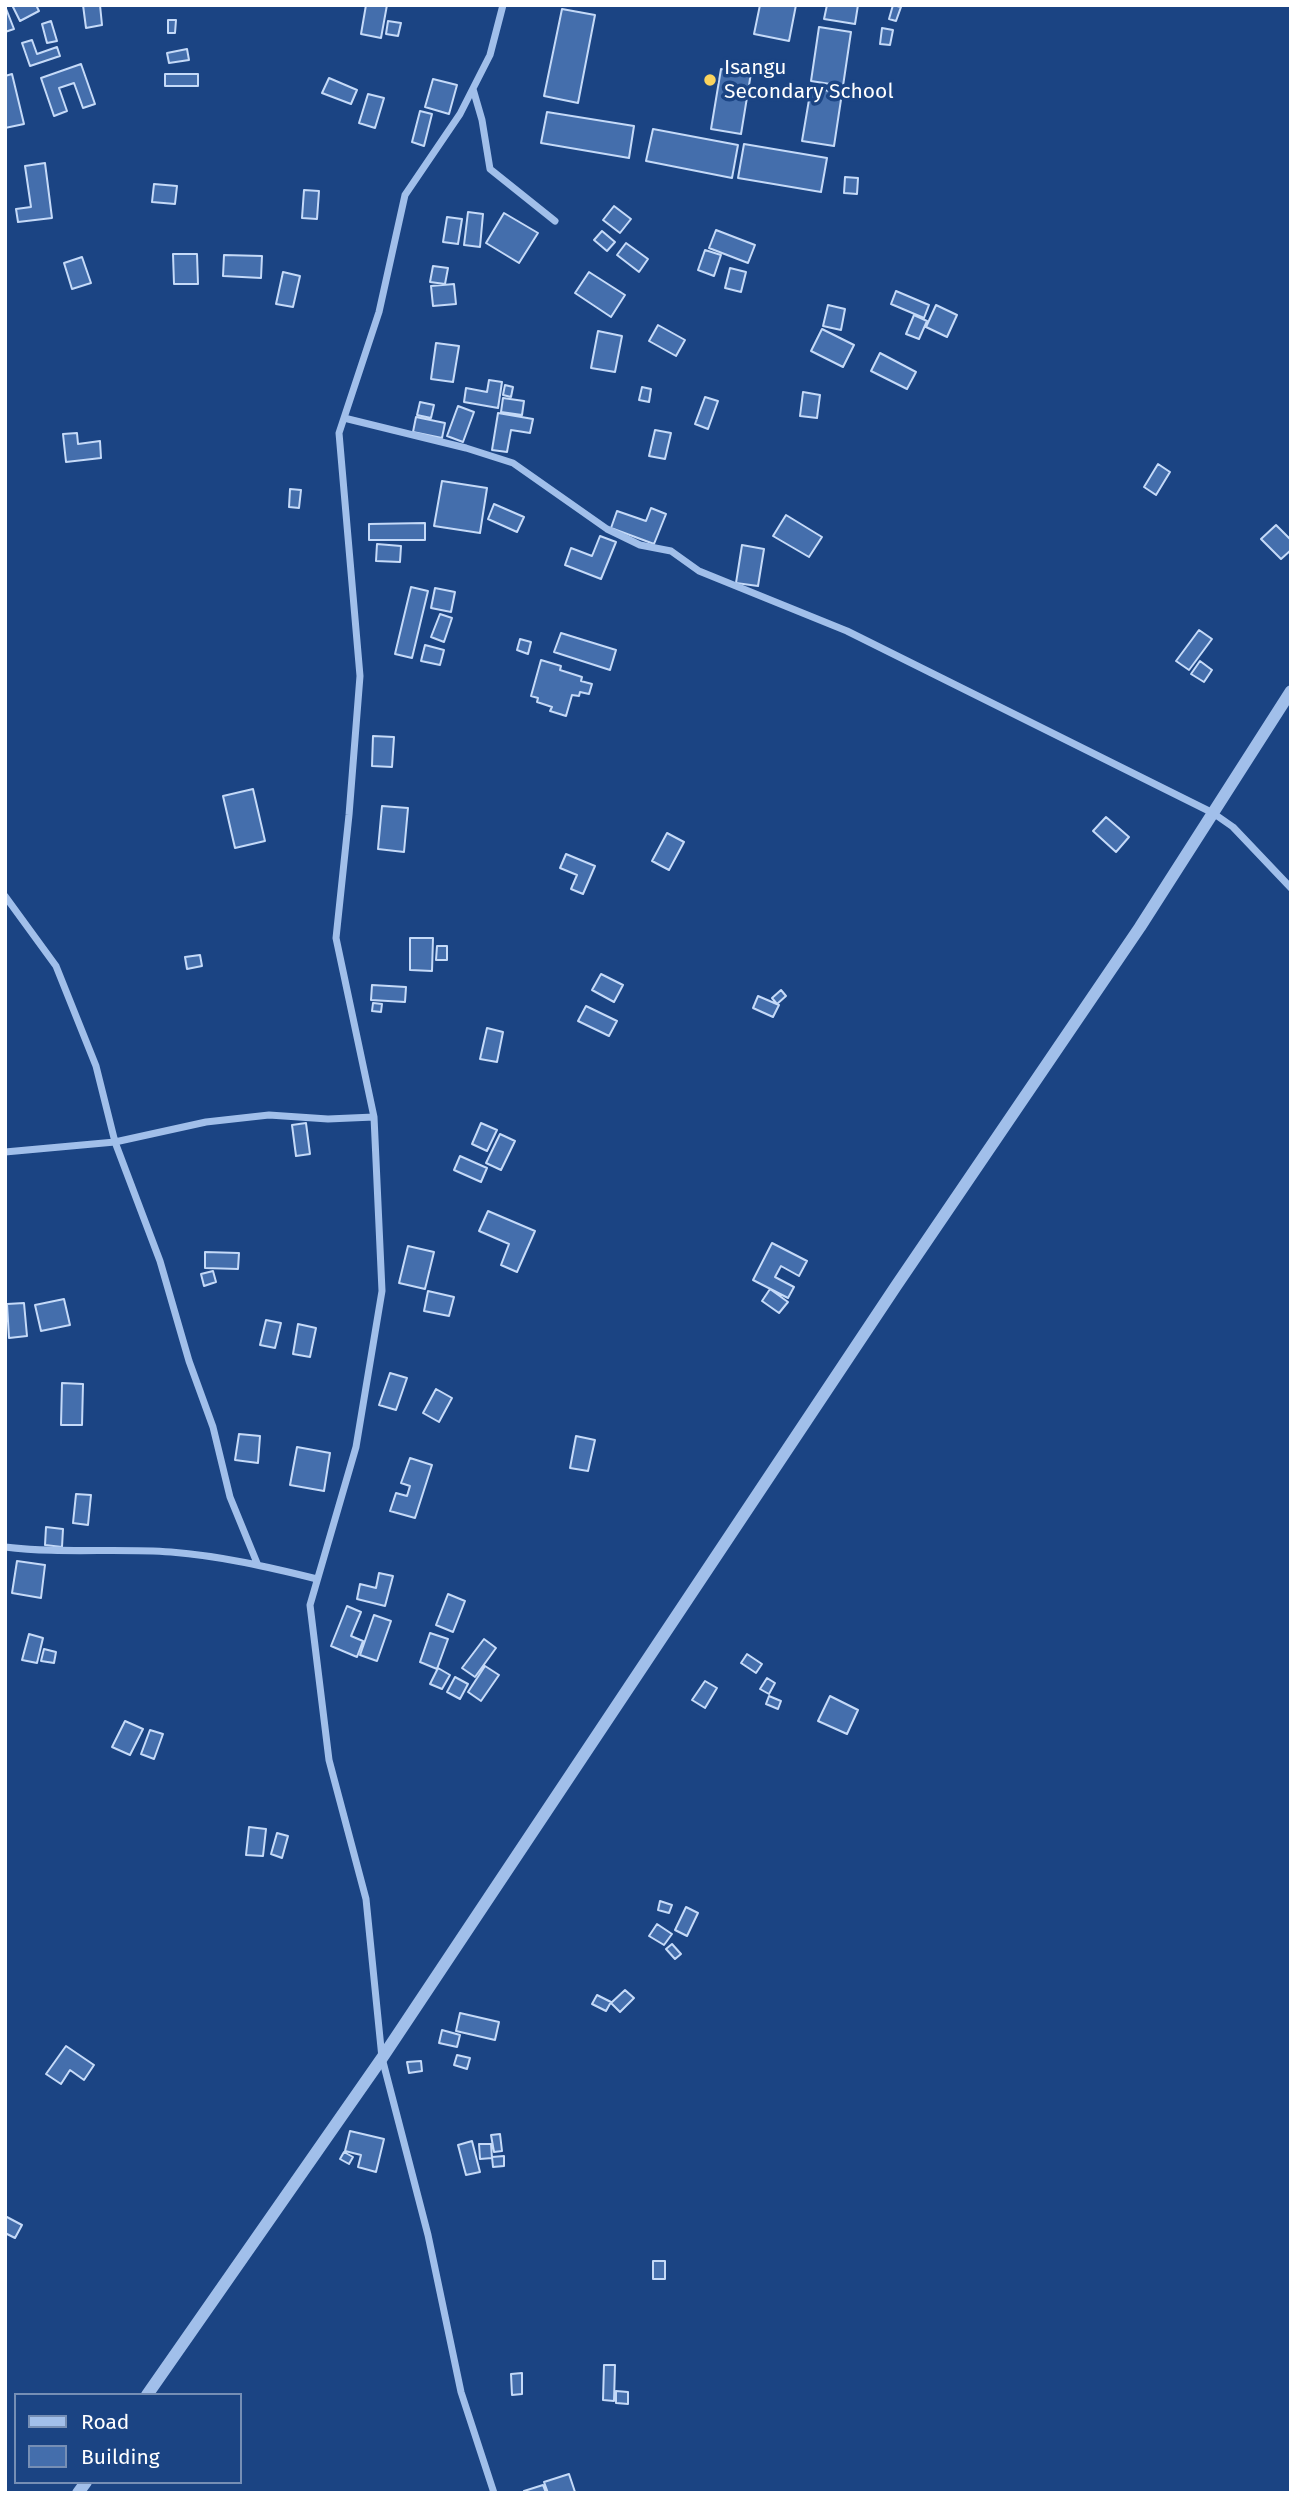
<!DOCTYPE html>
<style>
body{margin:0}
#map{position:relative;width:1296px;height:2498px;overflow:hidden;background:#1b4483;font-family:"Fira Sans",sans-serif}
canvas{display:block}
.frame{position:absolute;inset:0;border:7px solid #fff;pointer-events:none}
.legend{position:absolute;left:14px;top:2393px;width:228px;height:91px;box-sizing:border-box;background:#1b4483;border:2px solid #768fb5;margin:0;padding:9px 12px;list-style:none;font-size:21px;color:#fff}
.legend li{display:flex;align-items:center;gap:14px;height:35px}
.legend b{width:35px;border:2px solid #768fb5}
</style>
<div id="map">
<canvas width="1296" height="2498"></canvas>
<div class="frame"></div>
<ul class="legend">
<li><b style="height:9px;background:#a1bfea"></b>Road</li>
<li><b style="height:19px;background:#446eac"></b>Building</li>
</ul>
</div>
<script>
const g = document.querySelector('canvas').getContext('2d');
g.lineJoin = 'round';
function fillPath(path, color) {
  g.fillStyle = color;
  g.fill(path, 'evenodd');
}
function trace(path, color, width, dash) {
  g.strokeStyle = color;
  g.lineWidth = width;
  g.lineCap = dash ? 'butt' : 'round';
  g.setLineDash(dash || []);
  g.stroke(path);
}
function drawText(font, color, halo, rows, align = 'center') {
  g.font = font + ' "Fira Sans",sans-serif';
  g.lineWidth = 7;
  g.setLineDash([]);
  g.textBaseline = 'middle';
  g.strokeStyle = halo;
  g.fillStyle = color;
  for (const [text, x, y, turn = 0] of rows) {
    g.save();
    g.translate(x, y);
    g.rotate((+turn || 0) * Math.PI / 180);
    g.textAlign = isNaN(turn) ? turn : align;
    if (halo) g.strokeText(text, 0, 0);
    g.fillText(text, 0, 0);
    g.restore();
  }
}
const building = new Path2D(`
 M12 5H36L39 11 20 21Z
 M83 5H100L102 25 86 28Z
 M366 5H387L381 38 361 34Z
 M760 5H796L789 41 754 34Z
 M827 5H858L855 24 824 19Z
 M893 5 901 7 896 21 889 19Z
 M5 6 14 29 5 32Z
 M562 9 595 15 578 103 544 96Z
 M168 20H176L175 33H168Z
 M51 21 57 41 47 43 42 24Z
 M388 21 401 23 398 36 386 34Z
 M819 27 851 32 843 86 811 81Z
 M882 28 893 30 890 45 880 44Z
 M32 40 37 54 57 47 60 56 30 66 22 43Z
 M187 49 189 60 169 63 167 53Z
 M81 64 95 104 83 108 74 83 59 88 67 111 54 116 41 78Z
 M721 69 751 73 741 134 711 129Z
 M12 74 24 124 5 128V76Z
 M165 74H198V86H165Z
 M329 78 357 90 351 104 322 93Z
 M433 79 457 85 449 114 425 107Z
 M811 88 842 93 834 146 802 141Z
 M368 94 384 98 375 128 359 123Z
 M420 111 432 114 424 146 412 142Z
 M547 112 634 126 629 158 541 143Z
 M653 129 738 145 732 178 646 161Z
 M744 144 827 158 821 192 738 178Z
 M45 163 52 218 18 222 16 209 31 207 25 166Z
 M845 177 858 178 857 194 844 193Z
 M154 184 177 186 175 204 152 202Z
 M304 190 319 191 317 219 302 218Z
 M614 206 631 219 620 233 603 220Z
 M468 212 483 214 480 247 464 245Z
 M504 213 538 233 519 263 486 243Z
 M447 217 462 219 458 244 443 242Z
 M716 230 755 245 748 263 709 248Z
 M602 231 615 242 607 251 594 240Z
 M626 243 648 259 639 272 617 255Z
 M705 250 721 255 714 276 698 270Z
 M173 254H197L198 284H174Z
 M224 255 262 256 261 278 223 276Z
 M82 257 91 283 72 289 64 263Z
 M433 266 448 268 445 284 430 282Z
 M730 268 746 272 741 292 725 288Z
 M283 272 300 276 293 307 276 304Z
 M589 272 625 295 611 317 575 293Z
 M454 284 456 304 433 306 431 286Z
 M896 291 929 305 924 318 891 304Z
 M828 305 845 309 841 330 823 326Z
 M936 305 957 315 947 337 926 327Z
 M914 315 927 321 919 339 906 334Z
 M658 325 685 340 676 356 649 341Z
 M822 329 854 345 843 367 811 351Z
 M598 331 622 336 615 372 591 368Z
 M436 343 459 346 453 382 431 379Z
 M880 353 916 372 907 389 871 371Z
 M489 380 502 382 498 408 464 402 466 388 487 392Z
 M505 385 513 387 511 397 503 395Z
 M642 387 651 389 649 402 639 400Z
 M803 392 820 395 817 418 800 416Z
 M705 397 718 401 708 429 695 424Z
 M503 398 524 401 522 415 501 412Z
 M420 402 434 405 431 418 417 415Z
 M458 406 474 412 463 442 447 436Z
 M498 413 533 419 530 433 511 430 507 452 492 450Z
 M416 417 445 423 442 438 413 432Z
 M655 430 671 433 665 459 649 456Z
 M77 433 78 444 100 441 101 458 66 462 63 434Z
 M1158 464 1170 472 1156 495 1144 487Z
 M442 481 487 488 480 533 434 526Z
 M290 489 301 490 299 508 289 507Z
 M494 504 524 517 517 532 488 519Z
 M651 508 666 514 654 544 611 528 617 511 646 521Z
 M786 515 822 537 809 557 773 536Z
 M425 523V540H369V524Z
 M1276 525 1291 540V550L1281 559 1261 539Z
 M600 536 616 542 601 579 565 565 571 548 592 556Z
 M377 544 401 546 400 562 376 561Z
 M742 545 764 549 758 586 736 583Z
 M411 587 428 591 412 658 395 654Z
 M435 588 455 592 451 612 431 608Z
 M440 614 452 618 444 642 431 637Z
 M1199 630 1212 639 1189 670 1176 661Z
 M561 633 616 650 610 670 554 652Z
 M520 639 531 642 528 654 517 650Z
 M425 645 444 650 440 665 421 661Z
 M541 660 561 666 560 670 582 677 581 681 592 684 589 694 580 692 579 696 572 695 566 716 550 711 552 707 537 702 538 698 531 696Z
 M1200 661 1212 670 1204 682 1191 674Z
 M373 736 394 737 392 767 372 766Z
 M253 789 265 841 235 848 223 796Z
 M382 806 408 808 404 852 378 849Z
 M1106 817 1129 837 1116 852 1093 831Z
 M667 833 684 842 669 870 652 861Z
 M566 854 595 866 583 894 571 889 577 875 560 868Z
 M410 938H433L432 971 410 970Z
 M437 946H447V960H436Z
 M200 955 202 966 187 969 185 957Z
 M601 974 623 985 614 1002 592 990Z
 M372 985 406 987 405 1002 371 1000Z
 M781 990 786 996 777 1004 772 998Z
 M758 996 779 1005 773 1017 753 1008Z
 M373 1003 382 1004 381 1012 372 1011Z
 M586 1006 617 1021 609 1036 578 1021Z
 M487 1028 503 1032 497 1062 480 1059Z
 M306 1123 310 1154 296 1156 292 1125Z
 M481 1123 497 1130 487 1151 472 1144Z
 M500 1134 515 1141 501 1170 486 1163Z
 M460 1156 487 1168 481 1182 454 1170Z
 M488 1211 535 1231 517 1272 501 1265 509 1244 479 1231Z
 M772 1243 807 1261 799 1276 781 1266 775 1277 794 1287 788 1298 753 1280Z
 M408 1246 434 1252 425 1289 399 1283Z
 M205 1252 239 1253 238 1269 205 1268Z
 M213 1271 216 1282 204 1286 201 1274Z
 M770 1289 788 1302 779 1313 762 1301Z
 M428 1291 454 1297 449 1316 424 1311Z
 M64 1299 70 1325 41 1331 35 1305Z
 M24 1303 27 1336 9 1338 7 1304Z
 M266 1320 281 1323 275 1348 260 1345Z
 M298 1324 316 1328 310 1357 293 1354Z
 M390 1373 407 1378 396 1410 379 1405Z
 M62 1383 83 1384 82 1425H61Z
 M436 1389 452 1398 439 1422 423 1413Z
 M239 1434 260 1436 258 1463 235 1460Z
 M576 1436 595 1440 588 1471 570 1468Z
 M297 1447 330 1453 324 1491 290 1485Z
 M410 1458 432 1465 415 1518 390 1511 396 1493 407 1496 410 1486 401 1483Z
 M76 1494 91 1495 88 1525 73 1523Z
 M46 1527 63 1529 62 1547 45 1545Z
 M17 1561 45 1565 41 1598 12 1593Z
 M379 1573 393 1576 385 1606 357 1599 360 1584 376 1588Z
 M448 1594 465 1601 453 1632 436 1625Z
 M347 1606 361 1612 351 1636 363 1641 357 1657 331 1646Z
 M374 1615 391 1621 377 1661 360 1655Z
 M430 1633 448 1639 437 1669 420 1662Z
 M29 1634 43 1638 37 1663 22 1660Z
 M484 1639 496 1648 475 1677 462 1668Z
 M44 1649 56 1652 54 1663 41 1661Z
 M747 1654 762 1664 756 1673 741 1663Z
 M485 1666 499 1675 481 1701 468 1692Z
 M438 1668 450 1675 442 1689 430 1684Z
 M455 1677 468 1684 460 1699 447 1692Z
 M767 1678 775 1683 769 1694 760 1689Z
 M705 1681 717 1688 705 1708 692 1700Z
 M769 1696 781 1701 778 1709 766 1704Z
 M830 1696 858 1710 847 1734 818 1721Z
 M125 1721 143 1729 130 1755 112 1747Z
 M150 1730 163 1734 154 1759 141 1754Z
 M249 1827 266 1829 263 1856 246 1855Z
 M277 1833 288 1836 282 1858 271 1854Z
 M660 1901 672 1905 669 1913 658 1910Z
 M686 1907 698 1913 687 1936 675 1930Z
 M657 1924 672 1934 664 1945 649 1936Z
 M672 1944 681 1954 675 1959 666 1949Z
 M625 1990 634 1998 620 2012 611 2003Z
 M597 1995 611 2002 606 2011 592 2004Z
 M460 2013 499 2022 495 2040 456 2031Z
 M442 2030 460 2035 457 2047 439 2043Z
 M66 2046 94 2065 84 2080 70 2070 61 2084 46 2074Z
 M457 2055 470 2058 467 2069 454 2065Z
 M421 2061 422 2071 409 2073 407 2062Z
 M350 2131 384 2139 376 2172 358 2167 361 2155 345 2151Z
 M500 2134 502 2151 494 2152 491 2135Z
 M472 2141 480 2172 466 2175 458 2145Z
 M479 2144H491L492 2158 480 2159Z
 M344 2152 353 2157 349 2164 340 2159Z
 M504 2156V2166L493 2167 492 2157Z
 M5 2216 22 2225 15 2238 5 2233Z
 M653 2261H665V2279H653Z
 M604 2365H615L614 2401 603 2400Z
 M522 2373V2394L512 2395 511 2374Z
 M616 2391 628 2392V2404L616 2403Z
 M569 2474 575 2492 548 2493 544 2482Z
 M543 2485 546 2493H525L524 2491Z`);
const minor = new Path2D(`
 M473 89 482 120 490 169 555 221
 M344 418 466 448 513 463 607 529 640 545 671 551 699 571 847 631 1213 813 1233 827 1291 888
 M5 896 56 966 96 1066 115 1142 160 1261 189 1361 213 1427 230 1497 257 1563
 M5 1152 115 1142 206 1122 269 1115 328 1119 374 1117
 M5 1547C60 1554 115 1548 171 1552 221 1556 269 1567 317 1579
 M494 2493 461 2392 428 2235 382 2058 366 1899 329 1760 310 1605 356 1447 382 1291 374 1117 336 938 349 815 360 676 339 433 379 312 405 195 460 114 490 55 503 5`);
const tertiary = new Path2D(`
 M147 2395 382 2058 896 1286 1140 927 1291 691
 M78 2493 86 2482`);
const markers = [
 [710,80,7,"#fbd45e"]
];
const poiNames = [
 ["Isangu",724,68],
 ["Secondary School",724,92]
];
fillPath(building, '#446eac');
trace(building, '#c5daf8', 2);
trace(minor, '#a1bfea', 7);
trace(tertiary, '#a1bfea', 12);
for (const [x, y, r, color] of markers) {
  const dot = new Path2D();
  dot.arc(x, y, r, 0, 2 * Math.PI);
  g.fillStyle = color;
  g.fill(dot);
  trace(dot, '#1b4483', 2.5);
}
drawText('21px', '#fff', '#1b4483', poiNames, 'left');
</script>
